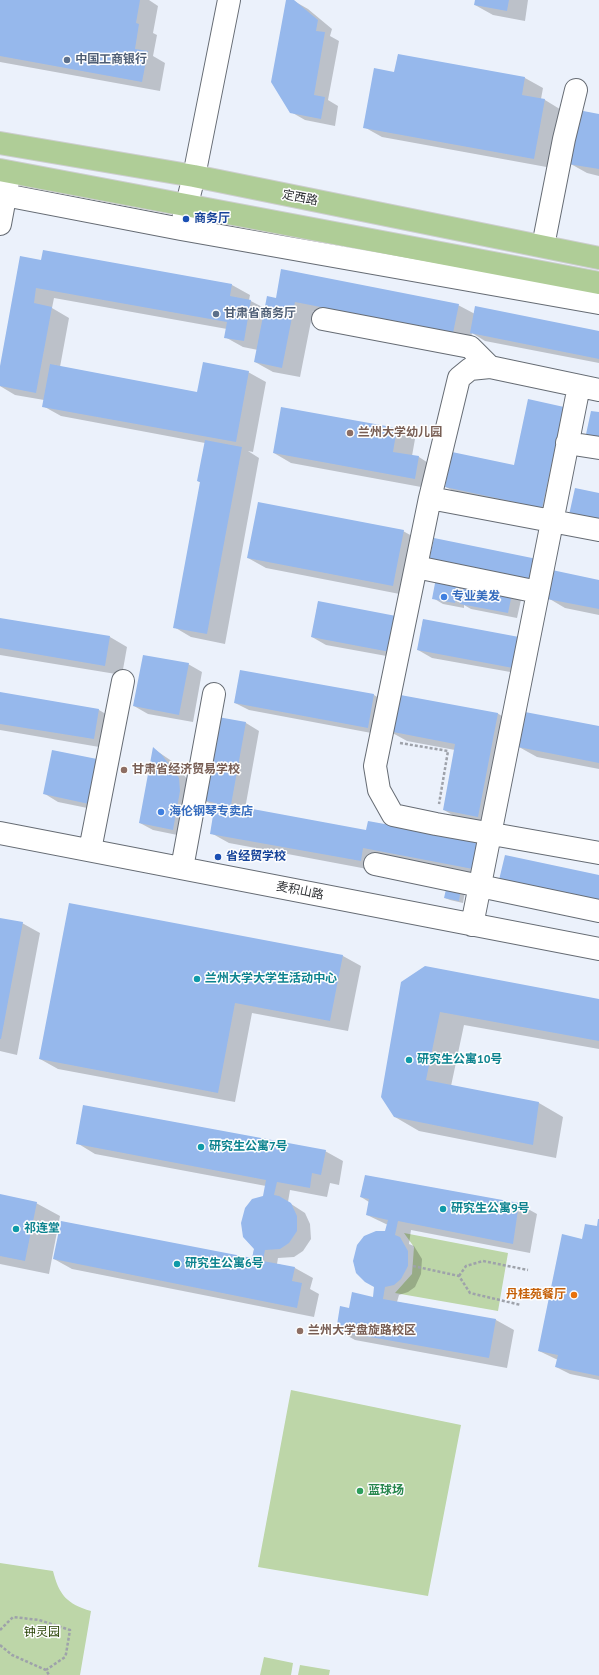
<!DOCTYPE html>
<meta charset="utf-8">
<style>
body{margin:0}
canvas{display:block;background:#ebf1fb}
</style>
<canvas width="599" height="1675"></canvas>
<script>
const g = document.querySelector('canvas').getContext('2d');
g.lineJoin = 'round';
function fillPath(path, color) {
  g.fillStyle = color;
  g.fill(path, 'evenodd');
}
function trace(path, color, width, dash) {
  g.strokeStyle = color;
  g.lineWidth = width;
  g.lineCap = dash ? 'butt' : 'round';
  g.setLineDash(dash || []);
  g.stroke(path);
}
function drawText(font, color, halo, rows, align = 'center') {
  g.font = font + ' "PT Sans","Noto Sans SC",sans-serif';
  g.lineWidth = 3;
  g.setLineDash([]);
  g.textBaseline = 'middle';
  g.strokeStyle = halo;
  g.fillStyle = color;
  for (const [text, x, y, turn = 0] of rows) {
    g.save();
    g.translate(x, y);
    g.rotate((+turn || 0) * Math.PI / 180);
    g.textAlign = isNaN(turn) ? turn : align;
    if (halo) g.strokeText(text, 0, 0);
    g.fillText(text, 0, 0);
    g.restore();
  }
}
const green = new Path2D(`
 M404 1233 508 1253 498 1311 395 1293 412 1274 414 1247Z
 M291 1390 461 1425 428 1596 258 1567Z
 M0 1563 53 1571C59 1595 67 1604 91 1611L80 1675H0Z
 M264 1657 293 1663 291 1675H260Z
 M300 1665 330 1670 329 1675H298Z`);
const shadow = new Path2D(`
 M0 0H149L158 6 153 33 157 35 153 56 165 63 160 91 0 62Z
 M287 0 294 1 308 9 332 29 330 36 339 41 328 100 338 106 335 126 305 120 291 112Z
 M476 0H528L525 21 493 15 475 5Z
 M398 55 525 78 543 88 541 99 545 100 563 111 552 168 382 137 364 127 395 73Z
 M599 115V176L587 173 569 163Z
 M42 261 232 285 250 295 249 300 266 309 277 299 458 305 475 314 599 332V363L485 341 472 333 470 342 313 311 300 377 273 372 255 362 258 350 243 347 225 337 227 329 54 298 52 308 69 318 60 367 198 393 248 372 266 382 253 452 248 451 259 458 225 644 191 637 174 627 201 483 198 481 205 443 61 416 43 406 44 400 15 395 0 386V372Z
 M282 408 397 429 415 439 412 456 419 457 436 468 432 489 291 463 274 453Z
 M563 408 560 517 464 497 446 487 515 466Z
 M403 531 421 541 410 596 266 568 248 558Z
 M437 580 512 595 521 600 517 618 471 609 464 605V608L443 604 433 598Z
 M599 581V615L565 608 548 598Z
 M318 603 403 659 326 645 312 637Z
 M0 619 110 637 127 647 122 675 0 655Z
 M423 620 527 675 432 658 418 650Z
 M188 664 202 672 193 722 148 714 134 706Z
 M0 693 99 710 116 720 111 749 0 730Z
 M374 695 387 703 382 735 249 710 235 703Z
 M497 713 515 724 496 826 461 820 444 810 455 750 407 741 389 731Z
 M218 718 246 723 259 731 245 809 367 831 478 842 487 876 381 856 378 871 229 843 211 833 216 807 204 800Z
 M599 727V769L537 757 519 747Z
 M154 749 176 764 192 786 187 837 153 830 140 823Z
 M97 760 102 811 58 802 45 794Z
 M465 891 463 903 450 900 445 898Z
 M70 904 343 956 361 966 348 1031 252 1013 235 1102 58 1069 40 1059Z
 M0 919 22 923 40 933 17 1055 0 1051Z
 M402 982 599 1000V1049L464 1025 451 1086 539 1103 563 1117 556 1158 419 1131 395 1117Z
 M77 1143 325 1151 343 1161 339 1185 330 1183 327 1197 290 1190 288 1202 305 1213 310 1224 311 1239 303 1251 294 1257 278 1258 277 1264 295 1268 313 1278 310 1289 319 1294 314 1317 72 1269 54 1259 252 1260 266 1186 95 1154Z
 M366 1176 519 1204 537 1214 530 1253 411 1230 409 1244 414 1246 422 1259 421 1274 415 1287 408 1292 399 1295 397 1302 496 1320 514 1330 507 1368 355 1340 337 1330 350 1309 374 1297 388 1225 367 1215 369 1202 361 1197Z
 M0 1195 36 1203 60 1216 49 1274 0 1264Z
 M599 1221V1380L570 1374 556 1367 558 1360 539 1351 583 1240 598 1227Z`);
const building = new Path2D(`
 M0 0H140L136 23 139 24 135 49 148 51 142 82 0 56Z
 M286 0H294L318 20 316 31 325 32 314 95 325 97 321 119 290 113 271 82Z
 M475 0H509L507 11 474 5Z
 M398 54 525 77 522 95 545 99 534 159 363 128 374 68 394 72Z
 M578 110 599 114V169L568 164Z
 M43 250 232 284 230 296 251 300 244 341 224 338 227 322 36 288 34 303 52 307 36 393 0 386V366L20 256 41 260Z
 M281 269 459 304 453 333 295 302 282 368 254 362 267 296 276 298Z
 M475 306 599 331V359L470 333Z
 M203 362 249 371 236 442 42 407 50 364 197 392Z
 M528 399 564 407 542 508 445 487 452 452 514 465Z
 M281 407 397 428 393 452 419 456 415 479 273 453Z
 M591 411 599 412V441L585 439Z
 M205 440 242 447 207 634 173 628 200 482 197 481Z
 M575 488 599 493V521L569 515Z
 M258 502 404 530 393 586 247 558Z
 M434 538 537 559 532 583 429 561Z
 M552 570 599 580V609L547 599Z
 M436 578 459 583 455 603 432 599Z
 M464 585 512 594 508 613 460 604Z
 M318 601 396 616 390 652 311 637Z
 M0 618 110 636 105 666 0 648Z
 M423 619 519 637 513 668 417 650Z
 M143 655 189 663 179 715 133 706Z
 M240 670 374 694 368 728 234 703Z
 M0 692 99 709 94 739 0 724Z
 M395 694 498 713 478 817 443 810 455 744 388 731Z
 M525 712 599 726V763L518 747Z
 M218 717 246 722 231 805 366 830 368 821 478 841 473 869 363 848 361 861 210 834 215 803 203 800Z
 M153 747 162 755 179 778 180 791 173 830 139 823Z
 M52 750 97 759 89 804 43 794Z
 M505 855 599 875V901L499 880Z
 M447 885 461 888 459 901 444 898Z
 M69 903 343 955 330 1021 235 1003 218 1093 39 1059Z
 M0 918 23 922 1 1039H0Z
 M425 966 599 999V1041L440 1012 426 1080 539 1102 533 1145 394 1117 381 1097 401 982Z
 M83 1105 326 1150 321 1175 312 1173 310 1188 277 1182 274 1195 279 1196 291 1203 297 1216V1231L289 1243 280 1249 265 1250 263 1261 295 1267 292 1281 302 1283 297 1308 53 1259 61 1221 252 1258 254 1249 243 1237 241 1223 245 1208 252 1199 263 1196 266 1180 76 1144Z
 M365 1175 519 1203 513 1244 398 1221 395 1235 400 1237 408 1251V1266L401 1279 394 1285 385 1287 383 1299 496 1319 489 1358 336 1331 340 1306 349 1308 352 1292 373 1297 374 1287 365 1282 356 1273 353 1261 357 1245 364 1236 376 1231H385L388 1220 366 1215 369 1199 360 1197Z
 M0 1194 37 1202 25 1261 0 1256Z
 M598 1219H599V1376L555 1367 558 1355 538 1351 562 1234 582 1239 585 1224 597 1226Z`);
const path = new Path2D(`
 M400 743 448 751 439 804
 M413 1266 459 1276 470 1293 521 1305
 M459 1276 466 1266 483 1261 528 1270
 M0 1630 13 1617 39 1620 70 1630 66 1654 65 1657 46 1670
 M0 1645 12 1655 46 1670 49 1675`);
const minor = new Path2D(`
 M0 194 181 229 599 303
 M0 224 8 181
 M182 224 194 176 229 0
 M543 246 564 139 576 90
 M323 319 470 347 490 367
 M599 390 490 367 470 369 459 378 430 498 375 766 379 790 393 815 436 824 599 853
 M567 443 599 448
 M430 498 599 530
 M416 567 538 592
 M0 833 599 949
 M90 850 123 681
 M375 864 599 911
 M182 868 214 694
 M472 925 579 386`);
const major = new Path2D(`
 M0 143 194 176 599 258
 M0 170 599 283`);
const markers = [
 [67,60,4,"#5c6f8a"],
 [186,219,4,"#1a4fb4"],
 [216,314,4,"#5c6f8a"],
 [350,433,4,"#8d6e63"],
 [444,597,4,"#3f7fe0"],
 [124,770,4,"#8d6e63"],
 [161,812,4,"#3f7fe0"],
 [218,857,4,"#1a4fb4"],
 [197,979,4,"#0f9aa8"],
 [409,1060,4,"#0f9aa8"],
 [201,1147,4,"#0f9aa8"],
 [443,1209,4,"#0f9aa8"],
 [16,1229,4,"#0f9aa8"],
 [177,1264,4,"#0f9aa8"],
 [574,1295,4,"#e8710a"],
 [300,1331,4,"#8d6e63"],
 [360,1491,4,"#2e9e5b"]
];
const serviceNames = [
 ["中国工商银行",75,60],
 ["甘肃省商务厅",224,314]
];
const streetNames = [
 ["定西路",300,198,11],
 ["麦积山路",300,891,11]
];
const transitNames = [
 ["商务厅",194,219],
 ["省经贸学校",226,857]
];
const educationNames = [
 ["兰州大学幼儿园",358,433],
 ["甘肃省经济贸易学校",132,770],
 ["兰州大学盘旋路校区",308,1331]
];
const shopNames = [
 ["专业美发",452,597],
 ["海伦钢琴专卖店",169,812]
];
const cultureNames = [
 ["兰州大学大学生活动中心",205,979],
 ["研究生公寓10号",417,1060],
 ["研究生公寓7号",209,1147],
 ["研究生公寓9号",451,1209],
 ["祁连堂",24,1229],
 ["研究生公寓6号",185,1264]
];
const foodNames = [
 ["丹桂苑餐厅",566,1295]
];
const leisureNames = [
 ["蓝球场",368,1491]
];
const parkNames = [
 ["钟灵园",42,1633]
];
fillPath(green, '#bdd6a8');
fillPath(shadow, '#0003');
fillPath(building, '#96b8ec');
trace(minor, '#666c74', 24);
trace(major, '#cdcecf', 24);
trace(path, '#9ea2aa', 2.5, [3, 2]);
trace(minor, '#fff', 22);
trace(major, '#afcd97', 22);
for (const [x, y, r, color] of markers) {
  const dot = new Path2D();
  dot.arc(x, y, r, 0, 2 * Math.PI);
  g.fillStyle = color;
  g.fill(dot);
  trace(dot, '#fefefe', 1.5);
}
drawText('bold 12px', '#4e5e75', '#fefefe', serviceNames, 'left');
drawText('12px', '#2f3135', '#fefefe', streetNames);
drawText('bold 12px', '#164399', '#fefefe', transitNames, 'left');
drawText('bold 12px', '#785e54', '#fefefe', educationNames, 'left');
drawText('bold 12px', '#366cbe', '#fefefe', shopNames, 'left');
drawText('bold 12px', '#0d838f', '#fefefe', cultureNames, 'left');
drawText('bold 12px', '#c56008', '#fefefe', foodNames, 'right');
drawText('bold 12px', '#27864d', '#fefefe', leisureNames, 'left');
drawText('12px', '#284305', '#fefefe', parkNames);
</script>
